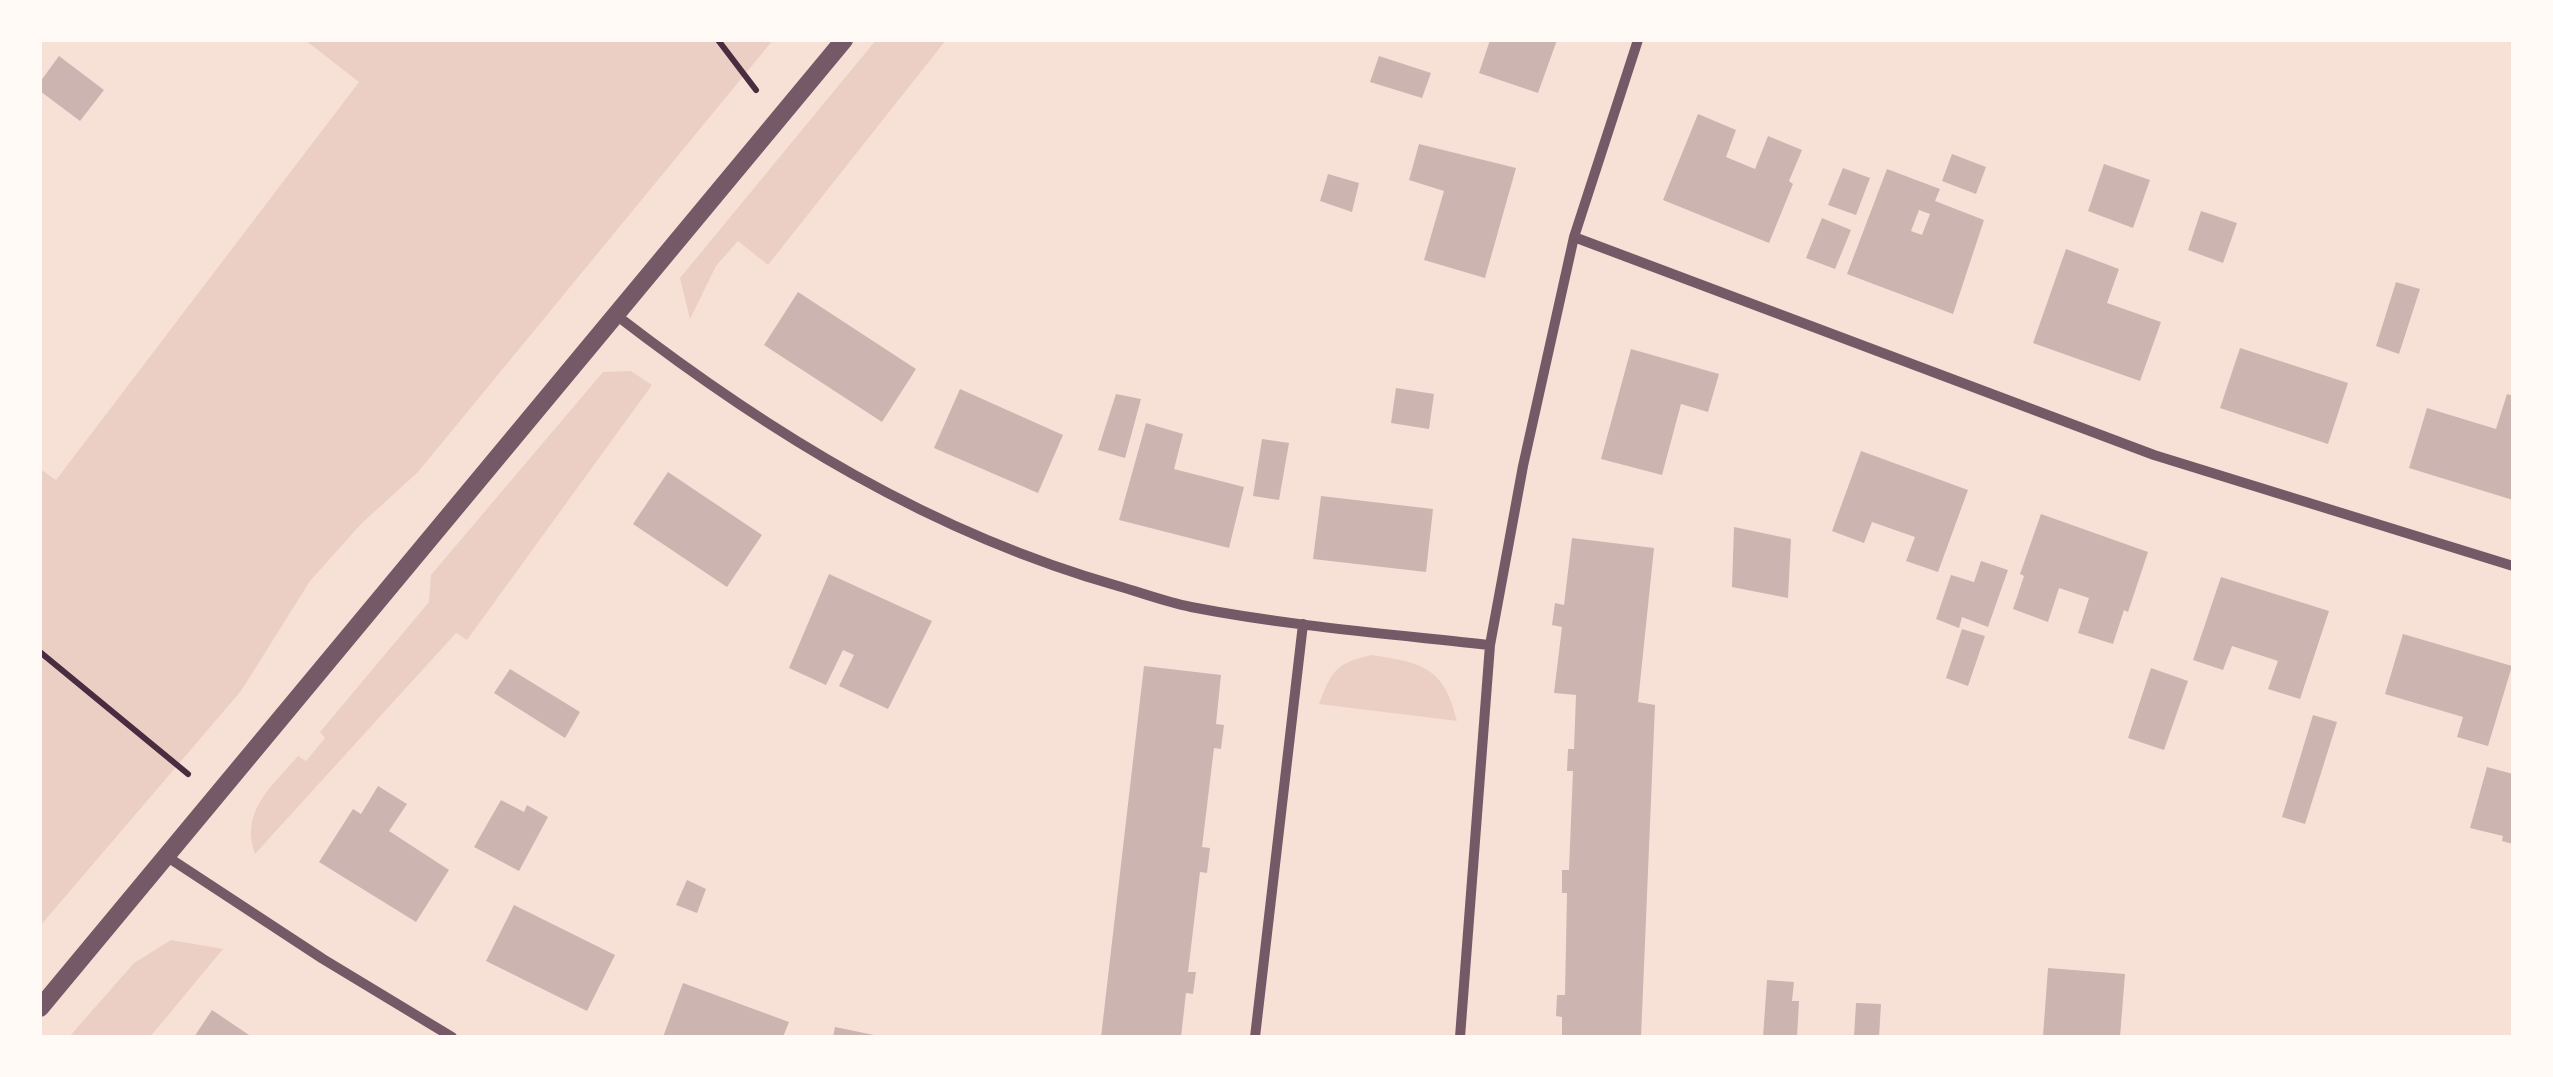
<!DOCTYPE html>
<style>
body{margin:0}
#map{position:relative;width:2553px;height:1077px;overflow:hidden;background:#f7e1d7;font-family:Lato,sans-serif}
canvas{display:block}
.frame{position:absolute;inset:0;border:42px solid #fffaf5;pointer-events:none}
</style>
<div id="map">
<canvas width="2553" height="1077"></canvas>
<div class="frame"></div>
</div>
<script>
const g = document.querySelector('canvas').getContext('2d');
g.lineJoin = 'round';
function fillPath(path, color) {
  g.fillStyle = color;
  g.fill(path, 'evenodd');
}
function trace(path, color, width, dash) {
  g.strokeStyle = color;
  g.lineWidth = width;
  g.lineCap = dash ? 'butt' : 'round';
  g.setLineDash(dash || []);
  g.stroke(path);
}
const green = new Path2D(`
 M305 40H773L418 472 361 524 310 581 241 691 40 926V469L56 480 359 82Z
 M876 40H946L768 265 738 241 716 266 690 319 680 278Z
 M631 371 652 385 467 640 456 633 255 854C240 810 272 787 298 756L306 761 325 738 320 732 429 602 431 575 603 372Z
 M1372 655C1423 663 1444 667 1457 721L1319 704C1332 670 1336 663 1372 655Z
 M171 940 223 949 150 1037H69L134 963Z`);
const building = new Path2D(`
 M1490 40H1557L1538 93 1479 73Z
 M59 56 104 90 80 121 40 91V82Z
 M1379 56 1431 73 1422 98 1370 82Z
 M1698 114 1736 130 1726 157 1755 169 1768 136 1802 150 1789 181 1793 184 1769 243 1663 200Z
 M1419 144 1516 168 1485 278 1424 260 1444 191 1409 180Z
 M1952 154 1986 167 1976 194 1942 181Z
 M2104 164 2150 180 2133 228 2088 211Z
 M1843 168 1870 178 1856 215 1828 205Z
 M1887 169 1940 189 1935 201 1984 220 1953 314 1847 274ZM1919 210 1930 214 1922 235 1911 231Z
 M1328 174 1359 183 1352 212 1320 201Z
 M2201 211 2237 223 2223 263 2188 250Z
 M1822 218 1851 230 1835 269 1806 258Z
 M2066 249 2119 269 2107 303 2161 322 2140 381 2033 343Z
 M2396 282 2420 289 2399 354 2376 346Z
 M798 292 916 369 882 422 764 345Z
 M2240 348 2348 383 2328 444 2220 408Z
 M1631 349 1719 374 1708 412 1681 404 1662 475 1601 459Z
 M1396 388 1434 394 1429 429 1391 423Z
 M960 389 1063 435 1038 493 934 448Z
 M1116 394 1141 399 1125 458 1098 450Z
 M2507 394 2513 396V500L2409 468 2427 408 2496 429Z
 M1146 423 1183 434 1174 469 1244 487 1229 548 1119 520Z
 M1262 439 1289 443 1279 500 1253 496Z
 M1861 451 1968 490 1938 572 1906 561 1915 537 1872 522 1864 543 1832 531Z
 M668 472 762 535 727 587 633 524Z
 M1321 496 1433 509 1426 572 1313 559Z
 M2041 514 2148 552 2128 612 2124 610 2113 644 2078 633 2089 598 2059 588 2048 622 2013 609 2024 576 2020 574Z
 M1734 527 1791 539 1788 598 1732 587Z
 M1572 538 1654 548 1638 702 1655 705 1641 1037H1562V1017L1556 1016 1557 995H1565L1567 893H1562V870H1569L1573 771H1567L1568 749H1574L1576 695 1554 693 1562 627 1552 625 1555 603 1564 605Z
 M1981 561 2008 570 1988 627 1962 617 1959 628 1936 619 1951 575 1974 582Z
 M829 574 932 621 888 709 839 686 854 655 843 650 826 685 789 668Z
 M2221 577 2329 611 2300 699 2268 689 2278 661 2232 646 2223 670 2193 660Z
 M1962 629 1985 636 1968 686 1946 678Z
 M2403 634 2512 666 2488 746 2457 737 2463 717 2385 694Z
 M1144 666 1221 675 1216 724 1224 725 1221 749 1214 748 1202 847 1210 848 1207 873 1200 872 1188 972H1196L1193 994 1186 993 1181 1037H1101Z
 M2151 668 2188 681 2164 750 2128 738Z
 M510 669 580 712 565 738 494 693Z
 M2313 715 2337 722 2305 824 2282 817Z
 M2487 767 2513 774V844L2502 841 2503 836 2470 828Z
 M378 786 407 804 389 831 449 870 416 922 319 862 353 809 361 814Z
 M501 800 524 812 527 805 548 817 519 871 474 847Z
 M687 880 706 889 697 913 676 905Z
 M514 905 615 955 587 1011 486 961Z
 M2048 968 2125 974 2120 1037 2043 1036Z
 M1767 980 1794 982 1792 1001H1799L1797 1037H1763Z
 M683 983 789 1022 783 1037H663Z
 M1856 1003 1881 1004 1879 1037H1854Z
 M212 1010 252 1037H194Z
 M835 1027 874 1035V1037H833Z`);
const path = new Path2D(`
 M718 40 756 90
 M40 652 188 774`);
const minor = new Path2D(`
 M1574 237 2154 455 2513 566
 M616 315C769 433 931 533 1118 586 1142 593 1166 602 1191 607 1289 626 1390 634 1490 645
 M166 856 323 959 452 1037
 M1255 1037 1303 624
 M1460 1037 1490 645 1523 466 1574 237 1638 40`);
const tertiary = new Path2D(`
 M40 1008 844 40`);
fillPath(green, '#ebcfc5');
fillPath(building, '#ccb4b1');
trace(path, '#4a2c40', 6);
trace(minor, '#755966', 10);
trace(tertiary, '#755966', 18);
</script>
